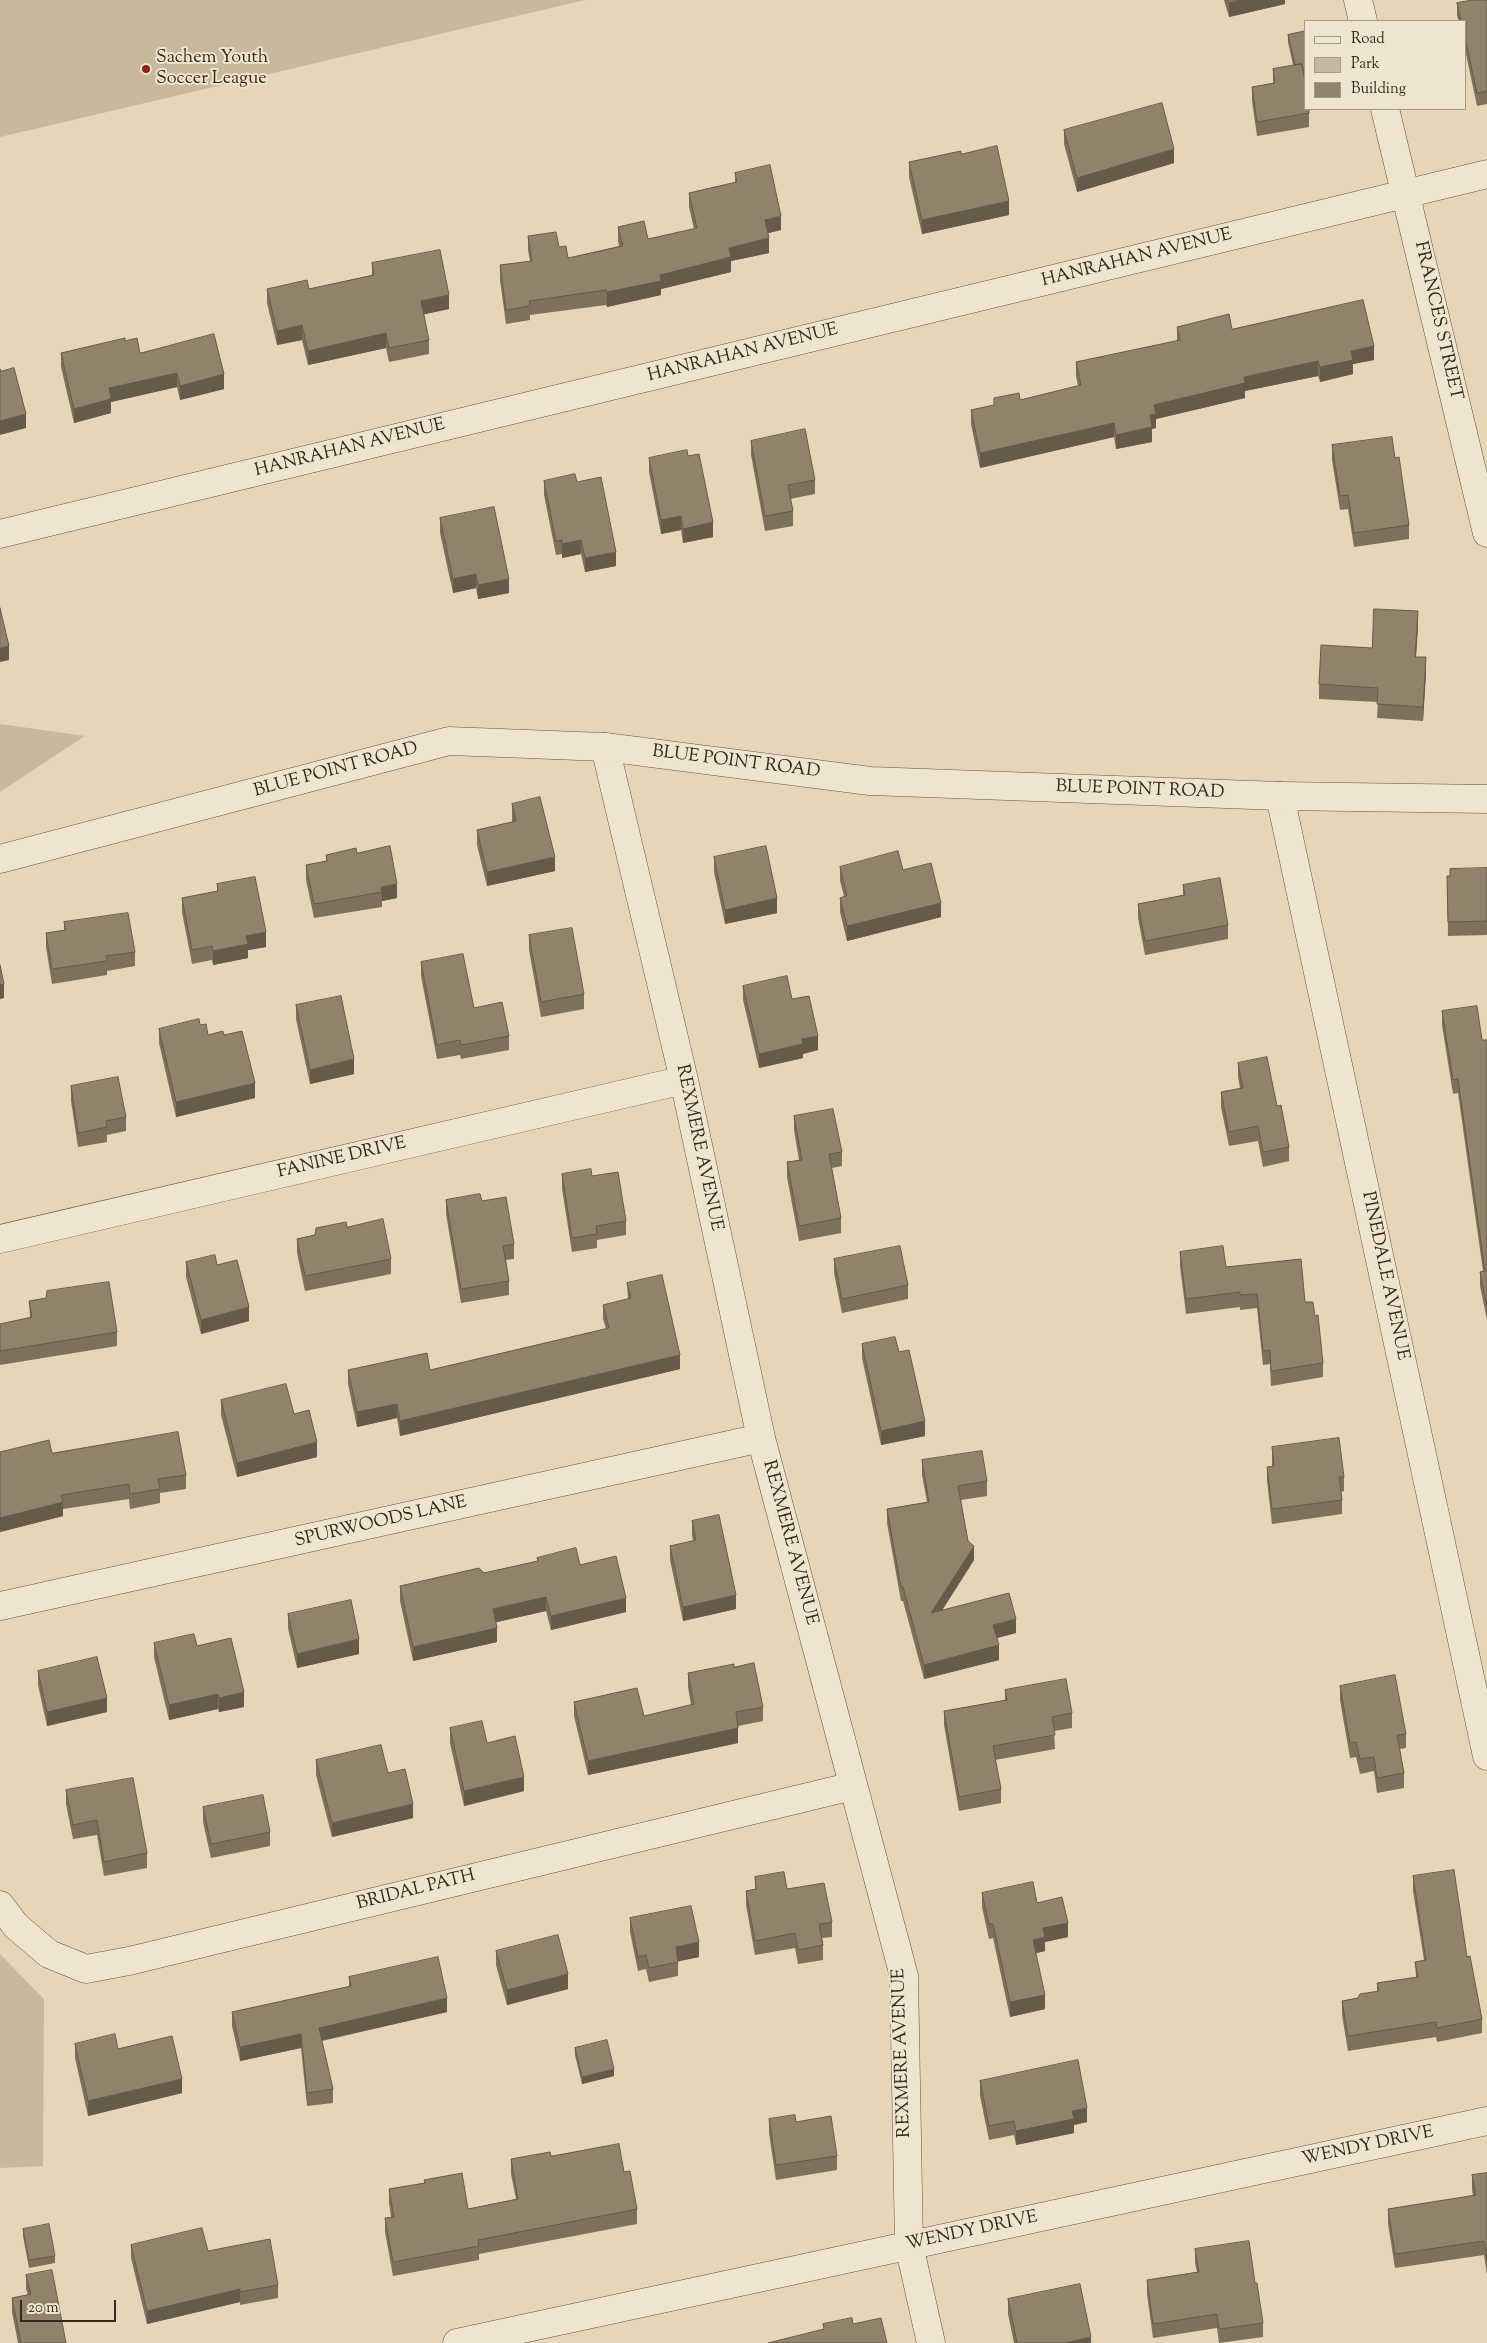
<!DOCTYPE html>
<style>
body{margin:0}
#map{position:relative;width:1487px;height:2343px;overflow:hidden;background:#e6d6b7;font-family:"Sorts Mill Goudy",serif}
canvas{display:block}
.legend{position:absolute;left:1304px;top:20px;width:162px;height:90px;box-sizing:border-box;background:#efe4d0;border:1px solid #a49987;margin:0;padding:6px 9px;list-style:none;font-size:15px;color:#342819}
.legend li{display:flex;align-items:center;gap:10px;height:25px}
.legend b{width:25px;border:1px solid #a49987}
.scale{position:absolute;left:20px;top:2300px;width:96px;height:22px;box-sizing:border-box;border:2px solid #342819;border-top:0;padding-left:6px;font-size:15px;line-height:18px;white-space:nowrap;color:#342819;-webkit-text-stroke:4px #efe4d0;paint-order:stroke}
</style>
<div id="map">
<canvas width="1487" height="2343"></canvas>
<ul class="legend">
<li><b style="height:6px;background:#efe4d0"></b>Road</li>
<li><b style="height:14px;background:#c8b89c"></b>Park</li>
<li><b style="height:14px;background:#91826b"></b>Building</li>
</ul>
<div class="scale">20 m</div>
</div>
<script>
const g = document.querySelector('canvas').getContext('2d');
g.lineJoin = 'round';
function fillPath(path, color) {
  g.fillStyle = color;
  g.fill(path, 'evenodd');
}
function trace(path, color, width, dash) {
  g.strokeStyle = color;
  g.lineWidth = width;
  g.lineCap = dash ? 'butt' : 'round';
  g.setLineDash(dash || []);
  g.stroke(path);
}
function drawText(font, color, halo, rows, align = 'center') {
  g.font = font + ' "Sorts Mill Goudy",serif';
  g.lineWidth = 4;
  g.setLineDash([]);
  g.textBaseline = 'middle';
  g.strokeStyle = halo;
  g.fillStyle = color;
  for (const [text, x, y, turn = 0] of rows) {
    g.save();
    g.translate(x, y);
    g.rotate((+turn || 0) * Math.PI / 180);
    g.textAlign = isNaN(turn) ? turn : align;
    if (halo) g.strokeText(text, 0, 0);
    g.fillText(text, 0, 0);
    g.restore();
  }
}
const green = new Path2D(`
 M0 0H585L0 137Z
 M0 724 85 736 0 792Z
 M0 1954 44 1999 43 2166 0 2168Z`);
const minor = new Path2D(`
 M1358 0 1363 21
 M1385 109 1487 533
 M0 534 1487 174
 M605 747 684 1080 761 1438 904 1976 909 2245 931 2343
 M1280 796 1487 1756
 M0 1239 684 1080
 M0 1606 761 1438
 M0 1905 16 1926 49 1954 86 1969 129 1961 853 1786
 M457 2343 1487 2121`);
const tertiary = new Path2D(`
 M0 859 449 741 605 747 870 781 1280 796 1487 799`);
const wall = new Path2D(`
 M1224 0H1285V4L1229 17Z
 M1487 0V104L1477 106 1466 54V21H1459L1457 16V3Z
 M1306 31V76L1304 77 1309 113V127L1257 136 1252 101V87L1273 83V69L1293 65 1288 42V35Z
 M1064 130 1174 163 1077 192 1064 144Z
 M961 154 1009 215 922 234 909 177V162Z
 M735 173 781 230 768 233 769 253 731 261V272L661 289V295L607 307 606 305 530 315V320L506 324 500 280V265L530 261 528 250V236L559 247 568 258 619 246 618 241V227L648 239 694 229 689 207V193L735 182Z
 M372 263 449 309 424 314 429 340V354L389 362 386 348 308 365 302 340 277 345 267 303V289H309L372 275Z
 M1177 327 1232 329 1374 360 1353 364V374L1320 382 1318 376 1245 391V398L1156 419V428L1152 429V442L1116 449 1114 437 980 468 971 424V410L1020 400 1078 386 1076 376V362L1177 341Z
 M125 341 140 353 224 389 180 400 177 387 111 402V413L74 423 61 367V353Z
 M751 441 815 480V494L790 499 793 511V526L765 531 751 455Z
 M1332 445 1395 458 1409 525V539L1354 547 1348 509 1340 510 1332 460Z
 M688 456 713 537 683 543 681 530 661 534 649 472V458Z
 M544 481 577 482 616 566 585 572 581 554 562 558V554L556 555 544 495Z
 M440 518 509 593 478 599 476 588 453 593 440 533Z
 M1418 626 1416 657 1426 672 1423 721 1377 718 1378 702 1319 699V684L1372 648Z
 M512 804 555 871 487 886 477 845V830L512 822Z
 M357 853 397 898 382 901V907L314 918 306 880V865L326 861V855Z
 M714 857 777 913 725 924 714 872Z
 M840 867 903 870 941 917 847 941 840 912V898L844 896 840 881Z
 M1487 868V935L1448 936 1447 876H1450Z
 M217 884 266 947 248 950V958L213 965 212 960 192 964 182 912V898L217 891Z
 M1183 885 1228 925V939L1145 955 1138 918V904L1183 895Z
 M64 922 135 952V966L107 971V975L52 984 46 947V933L64 930Z
 M529 935 584 994V1009L541 1017 529 950Z
 M421 962 474 1008 509 1036V1050L461 1059 460 1055 437 1059 421 976Z
 M743 986 792 999 818 1050 803 1054V1058L759 1068 743 1000Z
 M296 1005 354 1074 310 1084 296 1019Z
 M1442 1011 1482 1040H1487V1320L1480 1286V1272L1483 1271 1458 1093 1453 1094 1442 1025Z
 M200 1025 208 1035H224L255 1098 176 1117 159 1043V1029Z
 M1238 1063 1277 1106 1289 1147V1161L1263 1167 1258 1141 1229 1146 1221 1107V1092L1240 1088 1238 1077Z
 M71 1086 126 1117V1131L107 1135V1142L78 1147 71 1101Z
 M794 1116 842 1152V1166L832 1168 841 1218V1233L799 1241 787 1177V1162L799 1160 794 1130Z
 M562 1174 592 1176 626 1221V1235L597 1240V1248L572 1252 562 1189Z
 M446 1200 482 1201 514 1244V1259L506 1260 509 1281V1295L461 1303 446 1214Z
 M347 1227 391 1259V1274L305 1291 297 1253V1239Z
 M1180 1252 1226 1267 1305 1302 1315 1316 1323 1363V1377L1271 1386 1270 1364 1263 1365 1257 1308 1240 1310V1307L1186 1314 1180 1266Z
 M834 1259 908 1285V1299L842 1313 834 1273Z
 M186 1262 217 1265 249 1321 201 1334 186 1277Z
 M627 1283 680 1369 400 1436 397 1418 357 1427 348 1384V1370H430L606 1329 603 1319V1305L628 1299Z
 M29 1301 117 1332V1346L0 1365V1324L30 1318Z
 M862 1344 899 1352 925 1436 881 1445 862 1358Z
 M221 1400 294 1414 317 1457 237 1477 221 1415Z
 M1272 1447 1344 1477V1491L1341 1492 1342 1500V1514L1272 1524 1267 1481V1467L1272 1466Z
 M0 1452 52 1453 186 1475V1489L160 1493V1503L130 1509 129 1499 63 1509V1516L0 1532Z
 M922 1460 987 1481V1496L961 1500 968 1541 974 1560 942 1610 1016 1633 997 1638 999 1660 924 1679 903 1601H901L887 1523V1509L927 1502 922 1475Z
 M692 1521 736 1609 683 1621 670 1560V1546L693 1541 692 1535Z
 M537 1558 580 1565 626 1612 551 1630 546 1611 496 1622 497 1642 413 1661 400 1601V1586L484 1573 537 1561Z
 M288 1614 359 1654 297 1668 288 1628Z
 M154 1643 197 1646 244 1707 219 1712 218 1709 169 1720 154 1657Z
 M734 1667 763 1707V1721L738 1726V1743L588 1775 574 1716V1702L644 1716 691 1705 688 1687V1673Z
 M38 1671 107 1712 47 1726 38 1685Z
 M1340 1686 1406 1734V1748L1400 1749 1404 1773V1788L1377 1793 1374 1771 1360 1774 1356 1757 1350 1758 1340 1700Z
 M1005 1690 1072 1713V1728L1054 1731 1055 1749 995 1760 1001 1789V1803L959 1811 944 1725V1711L1005 1700Z
 M450 1728 487 1743 524 1791 464 1806 450 1743Z
 M316 1760 413 1818 332 1837 316 1775Z
 M66 1790 147 1853V1868L104 1876 97 1835 73 1839 66 1804Z
 M203 1807 270 1832V1846L211 1858 203 1822Z
 M1413 1876 1467 1957 1482 2019V2033L1437 2042 1436 2037 1348 2051 1342 2015V2001L1358 1998 1377 1991V1983L1416 1977 1415 1962 1424 1960 1413 1891Z
 M755 1877 787 1889 832 1922V1937L822 1938 823 1945V1960L798 1964 795 1948 755 1955 746 1905V1891L755 1889Z
 M982 1893 1037 1903 1068 1937 1045 1942V1951L1036 1953 1045 2009 1010 2017 993 1938 989 1939 982 1907Z
 M630 1918 699 1957 678 1961V1976L649 1982 646 1969 638 1971 630 1932Z
 M496 1951 568 1989 507 2005 496 1965Z
 M349 1977 447 2012 322 2041 333 2089V2103L307 2106 301 2048 240 2061 232 2026V2012L349 1987Z
 M75 2044 118 2049 182 2093 88 2116 75 2058Z
 M575 2048 614 2076 582 2084 575 2055Z
 M980 2081 1087 2122 1074 2125V2133L1016 2145 1014 2135 989 2140 980 2096Z
 M769 2119 796 2122 837 2156V2170L776 2180 769 2133Z
 M551 2156 624 2172 637 2209V2224L479 2254V2260L393 2276 385 2232V2218L391 2217 389 2203V2189L424 2183V2180L468 2209 516 2199 511 2174V2159Z
 M1487 2173V2275L1484 2255 1395 2268 1388 2224V2209L1473 2196 1472 2190V2175Z
 M23 2229 55 2256V2263L29 2268 23 2236Z
 M131 2245 208 2251 278 2285V2298L240 2305V2302L147 2324 131 2258Z
 M1195 2249 1255 2283 1263 2323V2337L1219 2343 1217 2328 1153 2338 1147 2294V2280L1197 2272 1195 2263Z
 M26 2275 66 2343H18L12 2312V2298L28 2295 26 2289Z
 M1008 2299 1091 2343H1014L1008 2314Z`);
const shadedWall = new Path2D(`
 M1241 0H1285V4L1229 17V3Z
 M1306 69V76L1296 78V71Z
 M1174 149V163L1077 192V178Z
 M1009 201V215L922 234V220Z
 M781 216V230L765 234V220Z
 M769 238V253L731 261V272L661 289V295L607 307V292L660 275 729 248Z
 M449 295V309L421 315V301Z
 M302 325V340L277 345V331Z
 M386 333V348L308 365V351Z
 M1374 346V360L1353 364V374L1320 382V367L1351 351Z
 M1318 361V376L1245 391V398L1156 419V428L1152 429V442L1116 449V435L1150 415 1154 405 1244 377Z
 M177 373V387L111 402V413L74 423V409L109 388Z
 M224 374V389L180 400V386Z
 M26 414V428L0 435V421Z
 M1114 423V437L980 468V453Z
 M681 516V530L661 534V520Z
 M713 522V537L683 543V529Z
 M581 540V554L562 558V544Z
 M616 552V566L585 572V558Z
 M476 574V588L453 593V579Z
 M509 579V593L478 599V585Z
 M1418 611V626L1415 671V657Z
 M9 646V660L0 662V648Z
 M1426 657V672L1423 721V707Z
 M555 857V871L487 886V872Z
 M397 884V898L382 901 381 887Z
 M777 898V913L725 924V910Z
 M941 903V917L847 941V926Z
 M266 932V947L248 950V958L213 965V951L246 936Z
 M4 984V998L0 999V985Z
 M818 1036V1050L803 1054V1058L759 1068V1054L802 1039Z
 M354 1059V1074L310 1084V1070Z
 M255 1083V1098L176 1117V1102Z
 M249 1307V1321L201 1334V1320Z
 M680 1355V1369L400 1436V1421Z
 M397 1404V1418L357 1427V1412Z
 M925 1421V1436L881 1445V1431Z
 M317 1442V1457L237 1477V1463Z
 M63 1502V1516L0 1532V1518Z
 M974 1546V1560L931 1628V1613Z
 M736 1595V1609L683 1621V1607Z
 M546 1597V1611L493 1623V1609Z
 M626 1598V1612L551 1630V1616Z
 M1016 1619V1633L993 1639V1625Z
 M497 1628V1642L413 1661V1647Z
 M359 1639V1654L297 1668V1654Z
 M999 1645V1660L924 1679V1665Z
 M244 1692V1707L219 1712V1698Z
 M218 1694V1709L169 1720V1705Z
 M107 1698V1712L47 1726V1712Z
 M738 1728V1743L588 1775V1761Z
 M524 1777V1791L464 1806V1791Z
 M413 1804V1818L332 1837V1823Z
 M1068 1923V1937L1045 1942V1951L1033 1954V1940L1043 1928Z
 M699 1942V1957L676 1962V1947Z
 M568 1974V1989L507 2005V1990Z
 M1045 1995V2009L1010 2017V2002Z
 M447 1998V2012L319 2041V2028Z
 M301 2034V2048L240 2061V2047Z
 M614 2069V2076L582 2084V2077Z
 M182 2079V2093L88 2116V2101Z
 M1087 2108V2122L1074 2125V2133L1016 2145V2131L1072 2111Z
 M240 2289V2302L147 2324V2311Z
 M1091 2337V2343H1064Z`);
const building = new Path2D(`
 M1228 0H1241L1229 3Z
 M1473 0H1487V91L1477 93 1466 42V21H1461L1457 3Z
 M1306 31V69L1303 70 1302 64 1295 65 1288 35Z
 M1302 64 1306 89V109H1309V113L1257 122 1252 87 1275 83 1273 69Z
 M1162 103 1174 149 1077 178 1064 130Z
 M997 146 1009 201 922 220 909 162 961 151V154Z
 M770 165 781 216 765 220 769 238 729 248 731 257 660 275 661 281 607 292 606 290 529 301 530 306 506 310 500 265 532 261 528 236 556 232 559 247 566 246 568 258 623 246 618 227 644 221 648 239 697 228 689 193 737 182 735 173Z
 M440 250 449 295 421 301 429 340 389 348 386 333 308 351 302 325 277 331 267 289 307 280 309 289 374 275 372 263Z
 M1363 300 1374 346 1351 351 1353 360 1320 367 1318 361 1244 377 1245 383 1154 405 1156 414 1150 415 1152 427 1116 435 1114 423 980 453 971 410 994 405V398L1019 393 1020 400 1081 385 1076 362 1180 340 1177 327 1229 314 1232 329Z
 M214 334 224 374 180 386 177 373 109 388 111 399 74 409 61 353 125 338V341L137 338 140 353Z
 M14 368 26 414 0 421V369L1 371Z
 M805 429 815 480 788 485 793 511 765 516 751 441Z
 M1392 437 1395 458 1399 457 1409 525 1354 533 1348 495 1340 496 1332 445Z
 M687 450 688 456 699 454 713 522 683 529 681 516 661 520 649 458Z
 M575 474 577 482 601 477 616 552 585 558 581 540 562 544V540L556 541 544 481Z
 M494 507 509 579 478 585 476 574 453 579 440 518Z
 M0 608 9 646 0 648Z
 M1374 609 1418 611 1415 657H1426L1423 707 1377 704 1378 688 1319 684 1321 645 1372 648Z
 M540 797 555 857 487 872 477 830 516 821 512 804Z
 M390 846 397 884 381 887 382 892 314 904 306 865 327 861 326 855 356 848 357 853Z
 M766 846 777 898 725 910 714 857Z
 M898 851 903 870 931 863 941 903 847 926 840 898 847 896 840 867Z
 M1487 868V921L1448 922 1447 876H1450V869Z
 M255 877 266 932 246 936 248 944 213 951 212 946 192 950 182 898 218 891 217 884Z
 M1220 878 1228 925 1145 941 1138 904 1185 895 1183 885Z
 M128 913 135 952 106 956 107 961 52 969 46 933 66 930 64 922Z
 M572 928 584 994 541 1002 529 935Z
 M463 954 474 1008 502 1002 509 1036 461 1045 460 1040 437 1045 421 962Z
 M0 965 4 984 0 985Z
 M787 976 792 999 809 996 818 1036 802 1039 803 1044 759 1054 743 986Z
 M341 996 354 1059 310 1070 296 1005Z
 M1477 1006 1482 1040H1487V1306L1480 1272 1485 1271 1458 1079 1453 1080 1442 1011Z
 M199 1019 200 1025 206 1024 208 1035 223 1031 224 1035 242 1031 255 1083 176 1102 159 1029Z
 M1267 1057 1277 1106 1281 1105 1289 1147 1263 1152 1258 1126 1229 1132 1221 1092 1243 1088 1238 1063Z
 M118 1077 126 1117 106 1121 107 1127 78 1133 71 1086Z
 M833 1109 842 1152 829 1154 841 1218 799 1226 787 1162 802 1160 794 1116Z
 M591 1169 592 1176 618 1172 626 1221 596 1226 597 1234 572 1238 562 1174Z
 M480 1194 482 1201 506 1197 514 1244 503 1246 509 1281 461 1289 446 1200Z
 M383 1219 391 1259 305 1276 297 1239 315 1235 316 1228 346 1222 347 1227Z
 M900 1246 908 1285 842 1299 834 1259Z
 M1223 1246 1226 1267 1301 1259 1305 1302H1313L1315 1316 1318 1315 1323 1363 1271 1371 1270 1350 1263 1351 1257 1294 1240 1295V1292L1186 1299 1180 1252Z
 M215 1255 217 1265 237 1260 249 1307 201 1320 186 1262Z
 M662 1275 680 1355 400 1421 397 1404 357 1412 348 1370 427 1353 430 1370 609 1328 603 1305 631 1298 627 1283Z
 M109 1282 117 1332 0 1351V1324L32 1317 29 1301 46 1298 47 1291Z
 M895 1337 899 1352 909 1350 925 1421 881 1431 862 1344Z
 M286 1384 294 1414 309 1410 317 1442 237 1463 221 1400Z
 M178 1432 186 1475 158 1479 160 1489 130 1494 129 1484 61 1495 63 1502 0 1518V1452L49 1440 52 1453Z
 M1339 1438 1344 1477H1339L1342 1500 1272 1509 1267 1467 1274 1466 1272 1447Z
 M982 1451 987 1481 958 1486 968 1541 974 1546 931 1613 1009 1593 1016 1619 993 1625 999 1645 924 1665 903 1587H901L887 1509 929 1502 922 1460Z
 M719 1515 736 1595 683 1607 670 1546 696 1540 692 1521Z
 M576 1548 580 1565 616 1556 626 1598 551 1616 546 1597 493 1609 497 1628 413 1647 400 1586 479 1568 484 1573 538 1561 537 1558Z
 M351 1600 359 1639 297 1654 288 1614Z
 M194 1634 197 1646 231 1638 244 1692 219 1698 218 1694 169 1705 154 1643Z
 M97 1657 107 1698 47 1712 38 1671Z
 M754 1663 763 1707 736 1712 738 1728 588 1761 574 1702 637 1688 644 1716 694 1704 688 1673 734 1664V1667Z
 M1395 1675 1406 1734 1397 1735 1404 1773 1377 1778 1374 1757 1360 1759 1356 1742 1350 1743 1340 1686Z
 M1066 1679 1072 1713 1052 1717 1055 1735 993 1746 1001 1789 959 1797 944 1711 1007 1700 1005 1690Z
 M482 1721 487 1743 515 1736 524 1777 464 1791 450 1728Z
 M381 1745 388 1773 405 1769 413 1804 332 1823 316 1760Z
 M133 1778 147 1853 104 1862 97 1820 73 1825 66 1790Z
 M263 1795 270 1832 211 1844 203 1807Z
 M1454 1870 1467 1957 1470 1956 1482 2019 1437 2028 1436 2022 1348 2036 1342 2001 1358 1998 1360 1994 1379 1991 1377 1983 1418 1977 1415 1962 1426 1960 1413 1876Z
 M784 1872 787 1889 824 1883 832 1922 819 1924 823 1945 798 1950 795 1933 755 1941 746 1891 756 1889 755 1877Z
 M1033 1882 1037 1903 1062 1897 1068 1923 1043 1928 1045 1937 1033 1940 1045 1995 1010 2002 993 1924H989L982 1893Z
 M691 1906 699 1942 676 1947 678 1962 649 1968 646 1955 638 1957 630 1918Z
 M558 1935 568 1974 507 1990 496 1951Z
 M438 1957 447 1998 319 2028 333 2089 307 2093 301 2034 240 2047 232 2012 351 1986 349 1977Z
 M115 2034 118 2049 172 2036 182 2079 88 2101 75 2044Z
 M607 2040 614 2069 582 2077 575 2048Z
 M1078 2060 1087 2108 1072 2111 1074 2119 1016 2131 1014 2121 989 2126 980 2081Z
 M795 2115 796 2122 831 2116 837 2156 776 2165 769 2119Z
 M619 2144 624 2172 630 2171 637 2209 478 2240 479 2246 393 2262 385 2218 394 2217 389 2189 425 2183 424 2180 462 2173 468 2209 518 2199 511 2159 550 2152 551 2156Z
 M1487 2173V2261L1484 2241 1395 2254 1388 2209 1476 2195 1472 2175Z
 M49 2224 55 2256 29 2260 23 2229Z
 M202 2228 208 2251 270 2239 278 2285 240 2292V2289L147 2311 131 2245Z
 M1249 2241 1255 2283H1257L1263 2323 1219 2329 1217 2314 1153 2324 1147 2280 1199 2272 1195 2249Z
 M52 2270 66 2343H21L12 2298 31 2294 26 2275Z
 M1080 2284 1091 2337 1064 2343H1017L1008 2299Z
 M852 2318 853 2324 881 2318 887 2343H768L824 2329 823 2324Z`);
const markers = [
 [146,69,5,"#8f2418"]
];
const poiNames = [
 ["Sachem Youth",156,59],
 ["Soccer League",156,80]
];
const streetNames = [
 ["HANRAHAN AVENUE",1137,259,-14],
 ["FRANCES STREET",1437,321,77],
 ["HANRAHAN AVENUE",743,354,-14],
 ["HANRAHAN AVENUE",350,449,-14],
 ["BLUE POINT ROAD",736,763,7],
 ["BLUE POINT ROAD",336,771,-15],
 ["BLUE POINT ROAD",1140,791,2],
 ["REXMERE AVENUE",698,1148,78],
 ["FANINE DRIVE",342,1159,-13],
 ["PINEDALE AVENUE",1384,1276,78],
 ["SPURWOODS LANE",381,1523,-13],
 ["REXMERE AVENUE",789,1543,75],
 ["BRIDAL PATH",416,1891,-14],
 ["REXMERE AVENUE",903,2053,-92],
 ["WENDY DRIVE",1368,2147,-12],
 ["WENDY DRIVE",972,2232,-12]
];
fillPath(green, '#c8b89c');
trace(minor, '#605440', 29);
trace(tertiary, '#605440', 29);
trace(minor, '#efe4d0', 28);
trace(tertiary, '#efe4d0', 28);
fillPath(wall, '#7d705c');
fillPath(shadedWall, '#665b4b');
fillPath(building, '#91826b');
trace(building, '#665b4b', 1);
for (const [x, y, r, color] of markers) {
  const dot = new Path2D();
  dot.arc(x, y, r, 0, 2 * Math.PI);
  g.fillStyle = color;
  g.fill(dot);
  trace(dot, '#efe4d0', 2);
}
drawText('18px', '#342819', '#efe4d0', poiNames, 'left');
drawText('18px', '#342819', '#efe4d0', streetNames);
</script>
